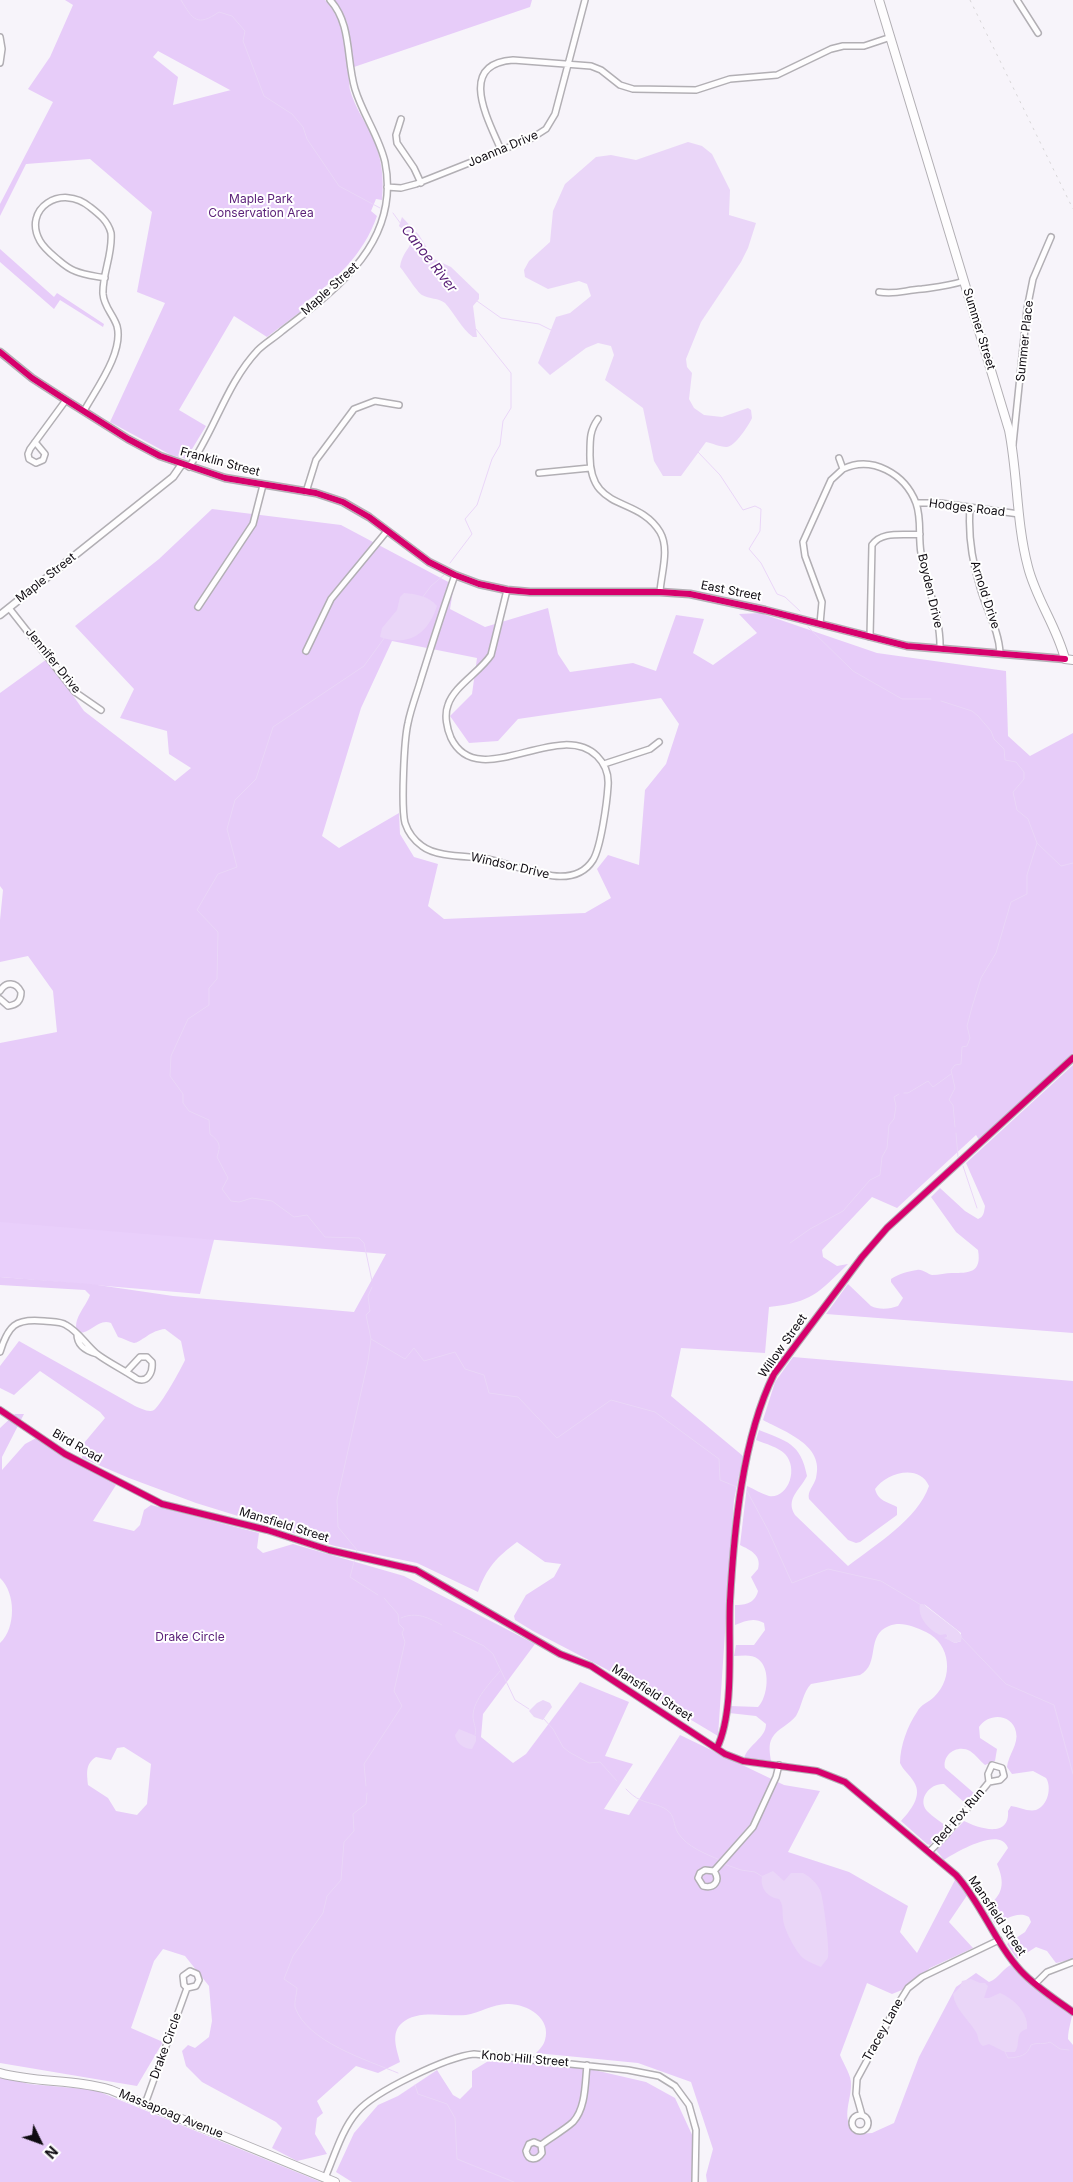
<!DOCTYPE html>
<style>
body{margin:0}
#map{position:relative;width:1073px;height:2182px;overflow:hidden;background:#f7f4fa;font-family:Inter,sans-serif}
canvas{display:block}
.north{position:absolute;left:15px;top:2117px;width:50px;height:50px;-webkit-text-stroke:4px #fff;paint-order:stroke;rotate:132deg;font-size:14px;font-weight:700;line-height:20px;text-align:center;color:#0f0b11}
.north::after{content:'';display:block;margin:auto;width:18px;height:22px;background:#0f0b11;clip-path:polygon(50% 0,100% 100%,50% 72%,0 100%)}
</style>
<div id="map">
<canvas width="1073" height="2182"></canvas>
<div class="north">N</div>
</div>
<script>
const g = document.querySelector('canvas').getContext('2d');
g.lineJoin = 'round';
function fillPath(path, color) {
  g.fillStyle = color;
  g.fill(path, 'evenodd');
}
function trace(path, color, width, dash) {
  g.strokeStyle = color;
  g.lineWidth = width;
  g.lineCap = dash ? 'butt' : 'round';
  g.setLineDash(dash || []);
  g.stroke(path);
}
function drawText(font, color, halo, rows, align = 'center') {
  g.font = font + ' Inter,sans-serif';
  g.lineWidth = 4;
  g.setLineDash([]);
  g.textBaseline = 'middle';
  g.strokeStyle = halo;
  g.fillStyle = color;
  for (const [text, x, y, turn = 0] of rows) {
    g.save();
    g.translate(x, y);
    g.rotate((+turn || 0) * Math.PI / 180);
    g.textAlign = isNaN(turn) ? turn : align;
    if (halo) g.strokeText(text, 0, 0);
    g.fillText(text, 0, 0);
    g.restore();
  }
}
const green = new Path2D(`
 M289 949 200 1294 0 1277V1090Z`);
const forest = new Path2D(`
 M65 0H325C346 21 345 52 349 80 350 85 349 85 350 90 355 108 366 122 373 139 382 158 384 179 382 200L376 199 371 211 377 216C363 256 335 280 302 305L304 309 267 337 234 316 179 410 206 426 186 459 171 455 110 422 165 303 137 292 152 212 90 159 26 164 0 216V204L53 102 28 89 50 57 73 5ZM158 51 230 90H231L173 105 178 77 153 57Z
 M334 0H532L530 7 354 67 347 22Z
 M0 249 54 297 57 293 104 324 103 327 60 300 54 309 0 262Z
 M212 509 341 525 454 585 450 609 485 627 548 608 558 654 570 672 633 663 656 671 676 615 704 619 693 653 713 665 757 633 739 614 760 613 877 653 1006 671 1008 736 1030 756 1073 733V1053L979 1140 976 1135 897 1208 872 1197 822 1250 823 1257 837 1266 848 1264C818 1293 813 1302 769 1307L765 1353 681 1348 671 1396 743 1456 734 1500 718 1736 606 1669 533 1631 515 1620 514 1616 526 1595 554 1577 561 1564 545 1562 517 1542C497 1557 487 1567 478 1592L417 1563 335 1546 196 1503 129 1478 82 1458 84 1443 105 1418 100 1412 40 1371 14 1395 0 1388V1366L19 1341 135 1406C140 1408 149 1413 154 1410 161 1405 181 1369 185 1360L181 1341 165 1329C151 1330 140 1343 134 1343 129 1342 123 1338 118 1337L111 1323C98 1318 91 1334 78 1333 71 1320 86 1307 90 1295L85 1290 0 1285V1277L91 1284 173 1296 354 1312 386 1254 0 1222V1043L57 1032 53 991 28 956 0 962V920L3 890 0 886V693L47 659 84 711 175 781 191 768 169 754 167 731 120 718 134 689 75 626 159 559ZM392 641 477 658 472 694 450 716 469 743 498 741 518 719 661 698 679 724 666 764 645 790 639 865 608 855 597 869 611 898 585 913 444 919 428 906 438 864 414 857 400 834 399 813 339 848 322 836 361 708Z
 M1073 1065V1333L826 1314 848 1284 871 1306C879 1310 890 1309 898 1306L903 1298 891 1282V1279C898 1274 909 1271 917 1270 923 1269 927 1274 932 1275 939 1275 946 1273 952 1273 969 1273 982 1273 978 1250L956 1232 931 1197 940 1188 965 1211 978 1219C984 1217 984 1212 985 1206L966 1163Z
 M793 1357 1073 1381V1959L1056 1963 1047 1951 1036 1947 1017 1959 1007 1944 1025 1932 1031 1922 1029 1917C1018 1911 1006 1919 995 1924L985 1908C1004 1895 1005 1883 997 1864L1008 1848C1000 1826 957 1852 944 1860L936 1850 964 1821C978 1828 1010 1839 1008 1811L1011 1806C1019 1807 1028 1812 1036 1810 1048 1806 1052 1787 1046 1778L1033 1771 1012 1774 1007 1767C1008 1755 1019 1744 1016 1732 1012 1713 988 1713 979 1727L980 1738 997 1749 995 1761 985 1765C980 1761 976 1755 970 1751 958 1744 942 1754 945 1768L975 1794 966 1804 944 1784C930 1783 917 1799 927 1811 933 1817 940 1821 946 1826L930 1845 927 1844 901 1821C910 1811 923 1796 914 1782 910 1775 903 1770 900 1763 900 1746 908 1725 917 1712 921 1704 928 1703 934 1697 954 1678 951 1644 926 1632 914 1627 902 1621 889 1626 865 1635 881 1664 860 1675L811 1684C803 1692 802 1706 796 1716 789 1725 778 1728 772 1738 768 1745 770 1754 771 1761L744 1758C749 1744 766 1738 766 1724L756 1716 729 1713 730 1706 758 1707C768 1697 771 1668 758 1659 752 1654 742 1656 734 1656L736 1645H754L765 1630 764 1623C754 1617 745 1621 735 1625V1605C746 1605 755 1603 758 1591L751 1577 758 1569C762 1555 750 1550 740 1545L747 1486C754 1489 762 1494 769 1496 788 1499 799 1469 785 1454 778 1447 766 1444 756 1440L759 1430C786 1441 801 1443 807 1476 800 1490 785 1499 795 1515L848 1566C875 1545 918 1519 929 1486 919 1463 886 1473 875 1489 878 1501 888 1502 897 1507V1515L860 1542 856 1543 848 1540 809 1499C807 1491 814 1486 816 1478 825 1445 785 1432 763 1420L775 1382ZM924 1604 961 1633V1641L955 1643 946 1638 948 1636Z
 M15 1414H24L2 1457V1470L25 1444 40 1436 116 1485 93 1521 134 1531 140 1525 144 1510 151 1505 259 1533 257 1548 263 1553 293 1544 404 1576 535 1644 483 1714 481 1737 513 1763 526 1754 580 1682 629 1702 605 1756 633 1764 604 1809 629 1815 680 1735 784 1785 820 1791 788 1852 849 1872 908 1906 900 1932 917 1953 956 1878 968 1894 949 1922 973 1948 930 1968 907 1988 892 1994 867 1983 840 2055C843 2063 852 2076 851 2085 851 2102 840 2119 856 2134L872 2133 894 2123 919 2057 956 1987 976 1973 989 1982C1000 1978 1002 1968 1013 1964L1044 1994 1073 2008C1073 2017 1068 2028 1068 2039L1073 2045V2182H707L706 2175 713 2149 691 2082 638 2063 536 2053C539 2050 544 2045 545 2040 552 2018 526 2003 507 2004 493 2004 479 2013 466 2015 446 2017 417 2009 402 2023 390 2033 397 2050 400 2062L378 2073 356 2066 317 2101 323 2113 317 2118 315 2134 327 2154 297 2161 272 2148 282 2128 276 2122 202 2082 186 2066 182 2051 188 2045 195 2048 209 2037 212 2021 209 1986 185 1956 163 1949 154 1961 131 2028 163 2042 137 2086 0 2063V1643C16 1628 16 1593 0 1578V1428ZM124 1747 151 1764 147 1804 137 1815 116 1811 108 1798 88 1785C87 1773 85 1764 96 1757L111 1760 117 1748Z
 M490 2060 581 2067 646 2082 675 2098 694 2139 692 2182H352L336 2172 354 2133 378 2105 398 2096 437 2070 453 2095 460 2099 472 2087V2071Z
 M0 2076 29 2084 95 2090 321 2182H0Z`);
const water = new Path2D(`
 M688 142 702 146 712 154 730 190 729 215 756 223 748 248 741 262 701 322 686 359 687 367 692 373 689 399 694 408 704 415 722 417 748 408 751 410 752 418C749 425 734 448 726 447 720 447 712 443 706 442L681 476H663L654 461 643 408 605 380 614 355 611 346 598 343 586 348 550 375 538 363 556 317 570 313 591 296 587 284 579 281 548 289 525 277 524 270 529 261 550 242 553 211 565 184 596 157 611 155 636 160Z
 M402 217 419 235 434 259 451 267 479 294V299L473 306 477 337H473C461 328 455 314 445 303 439 298 429 299 422 295 417 292 406 274 400 267 404 243 422 248 399 226Z
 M404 593C416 594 429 596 437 606 428 634 409 647 380 637L382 628 397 610 400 597Z
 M920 1604H923L958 1631 962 1636 961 1641 955 1643 944 1638 948 1636 946 1634 940 1635C929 1630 917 1617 920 1604Z
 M543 1700 550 1703 552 1707 543 1720 534 1717 529 1711 537 1703Z
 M459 1729 476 1736V1741L472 1749C464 1749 456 1743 455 1735Z
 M773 1871 784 1881 791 1873H803C810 1877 817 1883 820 1890 823 1895 830 1950 828 1957 827 1960 823 1964 821 1967 815 1964 808 1962 803 1958 796 1952 783 1928 783 1918 782 1911 784 1906 779 1899 767 1897 760 1888 762 1876Z
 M971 1979 980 1983H985L988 1986 984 1998H989L1000 1993C1014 1999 1029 2013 1027 2029 1014 2032 1021 2044 1015 2052H1005L989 2044 983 2046C977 2042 979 2037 976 2032 968 2019 955 2009 953 1994L960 1987 962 1981Z`);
const stream = new Path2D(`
 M181 0C193 20 197 27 219 12L232 16 245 31 243 41 264 96 292 114 303 127 307 139 339 186 380 208
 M393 213 401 224
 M477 301 501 318 539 324 551 330
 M698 452 720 475 743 510 755 506 761 509 760 531 749 549 761 563 777 594 785 597 800 611
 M450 563 472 534 465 519 477 505 492 459 500 445 503 421 511 408V373L476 329
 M422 598 431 586 444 575
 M808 627 853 671 902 699H931
 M941 701 972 711 978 716 991 731 994 739 1004 749 1005 760 1016 762 1024 772V779L1013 792 1017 810 1028 819 1037 843 1061 866 1073 863
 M904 1093H908L928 1081 933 1087 951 1074
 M955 1127 953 1105 949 1100 955 1088 951 1070 955 1065 961 1064 962 1047 967 1046 970 1038 967 1026 972 1007 981 978 996 953 1011 902 1027 894V875L1037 843
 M956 1133 958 1157
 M963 1166 977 1208
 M790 1243 810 1229 843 1211 870 1180 880 1175 882 1157 887 1148 889 1125 894 1119 896 1106 894 1097 899 1094
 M372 1281 364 1243 359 1238 325 1237 307 1215 294 1217 272 1201 252 1198 239 1202 231 1201 222 1189 228 1178 217 1157C221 1145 220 1142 210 1134L209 1120 189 1111 183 1103V1094L170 1076 171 1056 188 1019 209 1005V988L217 979 218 932 197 910 218 874 237 867 227 829 235 800 256 779 273 727 364 666 385 637
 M371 1339 405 1359 414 1348 424 1361 455 1352 465 1369 484 1375 489 1393 518 1397 557 1438 611 1400 655 1412 719 1459 720 1480 737 1487
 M747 1491 768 1530 792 1583 828 1569 881 1581 921 1605
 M356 1554 357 1550 338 1527 337 1500 368 1361 371 1339 366 1315 370 1311 368 1296 372 1287
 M355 1558 350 1577 378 1595
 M401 1618C416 1611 429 1618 442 1625
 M453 1631 484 1646 493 1654 515 1700 529 1709
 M961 1637 1006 1684 1054 1705 1073 1774
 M543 1718 553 1729 563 1747 569 1752 589 1763 600 1762 617 1781
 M475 1735C477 1728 473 1723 473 1716 473 1700 491 1682 500 1671
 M366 1786 364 1764 402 1706 394 1691 405 1642 402 1633 404 1629 399 1624 398 1614 384 1598
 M626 1789C630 1793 635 1798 641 1800 649 1804 659 1804 667 1810 675 1815 673 1825 678 1833 687 1847 706 1854 720 1860
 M367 1793 366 1804 353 1814 354 1831 344 1842 341 1880 327 1896 323 1913 293 1956 284 1979 297 1988C297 1993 294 2002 295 2007 307 2042 367 2060 398 2073
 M724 1864 741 1870 755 1872 763 1877
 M1005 2052 1008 2058C1020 2057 1027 2056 1031 2045 1038 2042 1043 2045 1050 2042L1060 2049 1069 2050
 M415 2085 418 2094 447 2104 455 2118 457 2159 514 2182`);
const minor = new Path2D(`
 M1017 0 1038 33
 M0 37 2 49 0 63
 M401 119 396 135 397 143 414 168 421 183
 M501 150C489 121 456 64 513 60L591 66 601 70 620 85 633 89 696 90 730 79 777 75 831 49 843 46H864L891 37
 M387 187 401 188 416 184 532 138 546 129 555 114 585 0
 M879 292C896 295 905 290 922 289 937 287 949 286 964 281
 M84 411C96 389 124 352 117 326 113 314 104 307 103 294 102 274 113 254 111 233 108 221 99 214 90 207 61 183 22 209 40 241 44 248 50 253 56 258 62 263 67 268 75 271 84 275 95 276 105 278
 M598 419C590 430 590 439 590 452 588 514 637 494 660 532 670 549 661 574 660 592
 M35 442 45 454 43 460 36 463 29 459 28 454 30 449 66 400
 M1013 444 1027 309 1033 279 1051 237
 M189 467C215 430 226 384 258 350 265 343 274 338 282 331 337 289 401 242 385 162 379 136 363 115 355 89 346 59 352 24 330 0
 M843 469C872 455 905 474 916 503H940L1019 514
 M539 473 590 468
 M306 492 316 460 354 409 375 401 399 405
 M916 503C922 520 918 536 921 553 926 586 941 616 940 649
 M970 508C968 535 972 561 980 587 986 610 999 630 1000 653
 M455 575C443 609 432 644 421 679 417 693 411 708 408 723 404 740 401 807 405 823 408 832 415 841 422 846 436 857 466 856 483 858 495 860 505 864 516 867 540 874 576 887 593 860 601 847 607 802 608 786 609 774 605 764 597 756 558 718 478 794 451 738 447 729 444 715 448 705 454 686 480 672 491 655L507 590
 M198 607 253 524 263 485
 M9 608 75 692 101 710
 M820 624 822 602 805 556 803 542 831 480 843 469 839 458
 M870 637 872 545C882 530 905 536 920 534
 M306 651 331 599 387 531
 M604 764 650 749 659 742
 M0 991C6 981 16 982 21 992 21 1001 17 1005 8 1006L0 999
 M77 1334C77 1346 86 1351 97 1354
 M0 1352C8 1326 15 1318 44 1321 51 1322 60 1321 66 1325 79 1332 86 1345 97 1354 109 1363 124 1370 137 1379 148 1383 153 1372 152 1362L147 1357H140L126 1372
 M0 1410 65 1454 162 1504 267 1530 329 1550 416 1570 560 1654 591 1666 725 1754 743 1761 817 1771 845 1782 956 1875C982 1904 995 1943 1021 1971 1036 1987 1055 1999 1073 2012
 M717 1748C735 1710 728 1644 730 1601 734 1530 742 1439 774 1374L862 1257 887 1228 1073 1058
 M929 1852 945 1836 989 1782 1000 1780 1004 1776 1002 1768 992 1765 988 1774 989 1782
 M714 1871C721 1881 714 1889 703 1886L698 1878 700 1873 705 1870 714 1871 753 1827 776 1777 779 1765
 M1035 1984 1047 1972 1073 1962
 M145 2104 187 1988 196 1986 199 1980 197 1974 190 1971 183 1976 184 1985 187 1988
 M862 2115 856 2094 857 2079 895 2009 908 1988 922 1977 999 1940
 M852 2123a8 8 0 1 1 16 0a8 8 0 1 1-16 0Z
 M541 2145 542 2153C537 2161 528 2161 526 2151L529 2144 534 2142 541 2145C551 2137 563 2131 573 2122 586 2108 585 2083 587 2065
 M325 2178C334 2157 342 2129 357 2112 375 2091 447 2057 474 2054L628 2070 659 2076 675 2086 689 2105 696 2130 695 2182`);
const tertiary = new Path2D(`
 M0 352 32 378 66 400 128 439 160 456 225 478 316 493 343 502 369 517 429 562 455 575 479 584 507 590 530 592H660L690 594 765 610 907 646 1065 659
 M0 615 173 477 182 464`);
const secondary = new Path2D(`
 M879 0 1009 430C1018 475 1016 522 1028 567 1036 599 1057 627 1065 659L1073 660
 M0 2073C37 2083 75 2079 111 2090L335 2182`);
const rail = new Path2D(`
 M970 0 1073 209`);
const cycleway = new Path2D(`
 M0 352 32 378 66 400 128 439 160 456 225 478 316 493 343 502 369 517 429 562 455 575 479 584 507 590 530 592H660L690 594 765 610 907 646 1065 659
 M0 1410 65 1454 162 1504 267 1530 329 1550 416 1570 560 1654 591 1666 725 1754 743 1761 817 1771 845 1782 956 1875C982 1904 995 1943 1021 1971 1036 1987 1055 1999 1073 2012
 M717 1748C735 1710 728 1644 730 1601 734 1530 742 1439 774 1374L862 1257 887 1228 1073 1058`);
const streetNames = [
 ["Joanna Drive",503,149,-23],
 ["Maple Street",330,289,-42],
 ["Summer Street",979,329,73],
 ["Summer Place",1025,341,-84],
 ["Franklin Street",220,462,15],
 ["Hodges Road",967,508,7],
 ["Maple Street",46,578,-38],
 ["East Street",731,591,11],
 ["Boyden Drive",930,591,77],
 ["Arnold Drive",985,595,72],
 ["Jennifer Drive",53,661,51],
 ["Windsor Drive",510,866,13],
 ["Willow Street",783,1346,-55],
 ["Bird Road",77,1446,30],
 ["Mansfield Street",284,1525,17],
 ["Mansfield Street",652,1693,33],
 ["Red Fox Run",959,1817,-49],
 ["Mansfield Street",997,1916,56],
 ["Tracey Lane",883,2030,-61],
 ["Drake Circle",166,2046,-70],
 ["Knob Hill Street",525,2059,5],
 ["Massapoag Avenue",171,2114,22]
];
const parkNames = [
 ["Maple Park",261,199],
 ["Conservation Area",261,213],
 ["Drake Circle",190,1637]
];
const waterNames = [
 ["Canoe River",429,259,52]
];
fillPath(green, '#e9cffb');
fillPath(forest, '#e7ccf9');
fillPath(water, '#ead6f8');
trace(stream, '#ead6f8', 1);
trace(minor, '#b2afb4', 8);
trace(tertiary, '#b2afb4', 9);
trace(secondary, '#b2afb4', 10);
trace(minor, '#fefdfe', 5);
trace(tertiary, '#fefdfe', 6);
trace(secondary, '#fefdfe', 8);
trace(rail, '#d7d5d7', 1, [2.5, 5]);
trace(cycleway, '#d6006c', 6);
drawText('12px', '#0f0b11', '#fff', streetNames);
drawText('12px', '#5b2179', '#fff', parkNames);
drawText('italic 14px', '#581e76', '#fff', waterNames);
</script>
